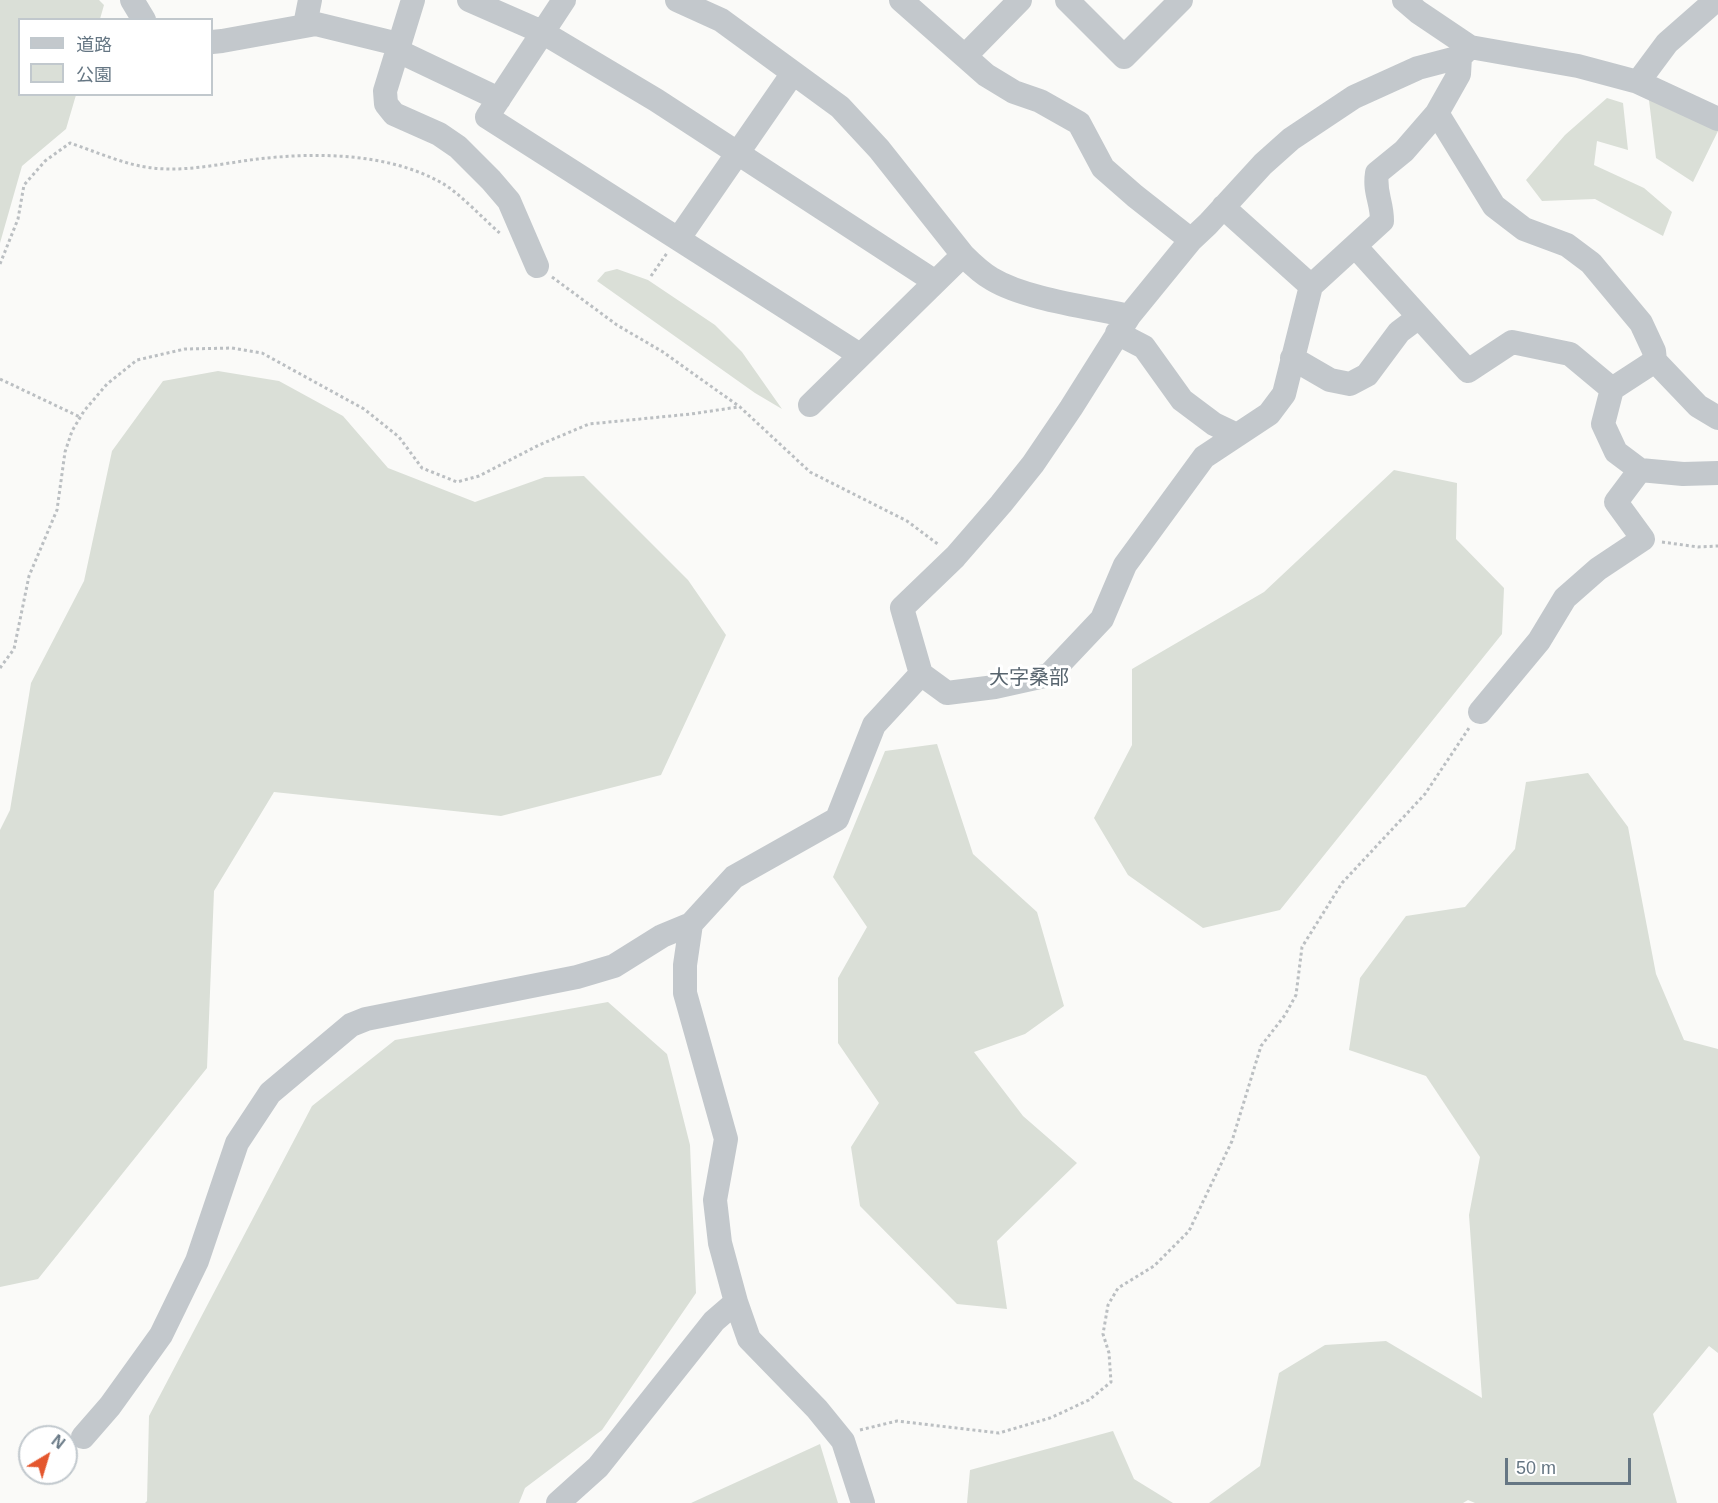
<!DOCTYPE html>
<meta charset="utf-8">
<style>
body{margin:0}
#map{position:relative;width:1718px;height:1503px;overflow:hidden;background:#fafaf8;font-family:Arial,"Noto Sans JP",sans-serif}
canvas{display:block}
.legend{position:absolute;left:18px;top:18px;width:195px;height:78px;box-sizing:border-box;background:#fff;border:2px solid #c1c8cd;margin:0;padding:8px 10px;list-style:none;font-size:18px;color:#657683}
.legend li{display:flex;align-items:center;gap:12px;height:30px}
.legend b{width:30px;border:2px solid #c1c8cd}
.north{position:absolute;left:18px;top:1425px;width:60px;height:60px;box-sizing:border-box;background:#fff;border:2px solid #c1c8cd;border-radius:50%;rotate:38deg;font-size:16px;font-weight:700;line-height:24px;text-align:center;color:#657683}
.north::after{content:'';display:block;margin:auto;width:21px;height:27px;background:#e4572e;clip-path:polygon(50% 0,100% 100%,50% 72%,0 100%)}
.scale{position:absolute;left:1505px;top:1458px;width:126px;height:27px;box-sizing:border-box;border:3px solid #657683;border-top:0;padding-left:8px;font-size:18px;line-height:21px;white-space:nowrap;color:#657683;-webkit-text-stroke:4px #fff;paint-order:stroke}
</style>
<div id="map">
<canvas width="1718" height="1503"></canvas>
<ul class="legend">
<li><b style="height:8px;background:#c3c8cc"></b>道路</li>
<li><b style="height:16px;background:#dadfd7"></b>公園</li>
</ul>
<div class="north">N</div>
<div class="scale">50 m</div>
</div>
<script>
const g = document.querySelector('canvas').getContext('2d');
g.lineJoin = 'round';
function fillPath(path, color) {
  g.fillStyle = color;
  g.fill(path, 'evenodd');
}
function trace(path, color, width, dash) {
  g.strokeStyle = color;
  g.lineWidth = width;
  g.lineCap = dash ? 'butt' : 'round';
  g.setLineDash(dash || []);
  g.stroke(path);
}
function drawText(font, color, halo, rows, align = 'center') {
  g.font = font + ' Arial,"Noto Sans JP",sans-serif';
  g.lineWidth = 6;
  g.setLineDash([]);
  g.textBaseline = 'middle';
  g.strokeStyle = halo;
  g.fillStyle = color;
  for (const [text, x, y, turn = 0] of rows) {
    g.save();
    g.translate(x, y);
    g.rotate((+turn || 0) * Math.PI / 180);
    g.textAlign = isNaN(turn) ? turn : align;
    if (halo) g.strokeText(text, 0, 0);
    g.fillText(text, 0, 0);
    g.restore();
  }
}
const green = new Path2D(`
 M0 0H99L104 5 100 19 20 20V94L76 95 66 129 22 166 0 243Z
 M1648 92 1718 127V131L1693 182 1656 158Z
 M1607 98 1623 103 1628 150 1597 141 1594 165 1644 188 1672 212 1663 236 1595 199 1542 201 1526 180 1565 135Z
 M617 269 648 280 715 325 742 352 782 409 755 393 597 281 605 272Z
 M218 371 279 381 343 416 388 468 475 502 545 477 584 476 688 580 726 635 661 775 501 816 274 792 214 891 207 1068 38 1279 0 1287V830L10 810 31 683 84 581 112 451 163 381Z
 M1394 470 1457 483 1456 539 1504 588 1502 634 1280 910 1203 928 1128 875 1094 818 1132 745V669L1264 592Z
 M937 744 973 854 1037 912 1064 1006 1025 1034 974 1052 1023 1116 1077 1163 997 1241 1007 1309 957 1304 860 1206 851 1147 879 1103 838 1043V978L867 927 833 877 885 751Z
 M1588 773 1628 827 1656 974 1684 1040 1718 1049V1353L1709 1346 1653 1414 1677 1503H1475L1468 1500 1463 1503H1209L1260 1466 1279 1373 1325 1345 1386 1341 1482 1398 1469 1215 1480 1157 1426 1076 1349 1050 1360 978 1406 916 1465 907 1515 849 1526 782Z
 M608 1002 667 1054 690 1145 696 1293 602 1430 525 1488 519 1503H145L147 1501 149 1416 312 1106 395 1040Z
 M1113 1431 1134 1479 1173 1503H967L970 1470Z
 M820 1444 838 1503H691Z`);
const path = new Path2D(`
 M0 264 18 219 24 185 45 161 70 143C94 151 128 166 153 168 188 172 224 163 258 159 317 152 389 153 442 183 461 194 483 219 501 234
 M651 276 667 253
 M552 277 617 325 663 352 740 407 810 472 907 521 939 545
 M0 379 80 417
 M1662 542 1698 547 1718 546
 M0 668 14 649 29 576 57 510 65 452 72 431 84 411 107 384 137 360 185 349 232 348 262 353 364 409 399 437 422 468 457 482 479 476 539 445 589 424 691 414 738 407
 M860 1430 897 1421 999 1433 1050 1418 1089 1400 1111 1382 1109 1353 1103 1334 1108 1305 1118 1288 1154 1266 1189 1231 1232 1141 1261 1046 1285 1015 1296 995 1302 947 1342 883 1425 794 1469 728`);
const minor = new Path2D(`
 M132 0 144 20
 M413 0 385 91 386 104 394 114 439 134 458 147 491 180 509 201 537 266
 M469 0 542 32 656 100 934 281
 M564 0 487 117 860 355
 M677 0 721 20 840 107 879 149 963 255C972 264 981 273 992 279 1025 299 1089 307 1129 316
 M901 0 986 75 1014 92 1040 101 1079 123 1103 168 1135 196 1191 240
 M1067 0 1124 57 1181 0
 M1404 0 1418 12 1470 47 1578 66 1638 82 1718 119
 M305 25 310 0
 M212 42 222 41 316 24 398 44
 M396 50 499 99
 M965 56 1020 0
 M1460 57 1459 74 1437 113 1404 151 1377 173C1374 193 1382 201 1382 221L1311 286 1284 394 1269 414 1204 457 1125 565 1102 619 1049 675 995 687 947 693 921 674 902 608 955 557 1001 504 1033 464 1071 408 1129 316 1191 240 1208 224 1263 164 1291 139 1354 97 1418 68 1460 57 1470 47
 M1638 82 1667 43 1716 0
 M1437 113 1494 206 1524 229 1567 245 1591 263 1641 323 1654 351 1655 361 1612 389 1603 424 1616 452 1640 470 1616 502 1643 539 1598 569 1565 598 1539 641 1480 712
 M1223 207 1311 286
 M679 238 793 73
 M1355 246 1468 371 1512 342 1570 354 1612 389
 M1117 333 1144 347 1182 400 1214 424 1237 435
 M1292 358 1330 380 1350 384 1367 375 1399 332 1419 317
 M1655 361 1698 406 1718 418
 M810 405 963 255
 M1640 470 1683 474 1718 473
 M691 924 685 965V993L726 1139 715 1200 720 1243 736 1302 749 1339 817 1409 843 1441 863 1503
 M83 1437 110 1406 161 1335 197 1261 237 1143 270 1093 351 1025 366 1019 577 977 614 966 662 936 691 924 734 877 837 819 874 725 921 674
 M558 1503 598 1467 714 1321 736 1302`);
const quarterNames = [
 ["大字桑部",1029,678]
];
fillPath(green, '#dadfd7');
trace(path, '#bbbfc2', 3, [3, 3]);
trace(minor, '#c3c8cc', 24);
drawText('20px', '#57646e', '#fff', quarterNames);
</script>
